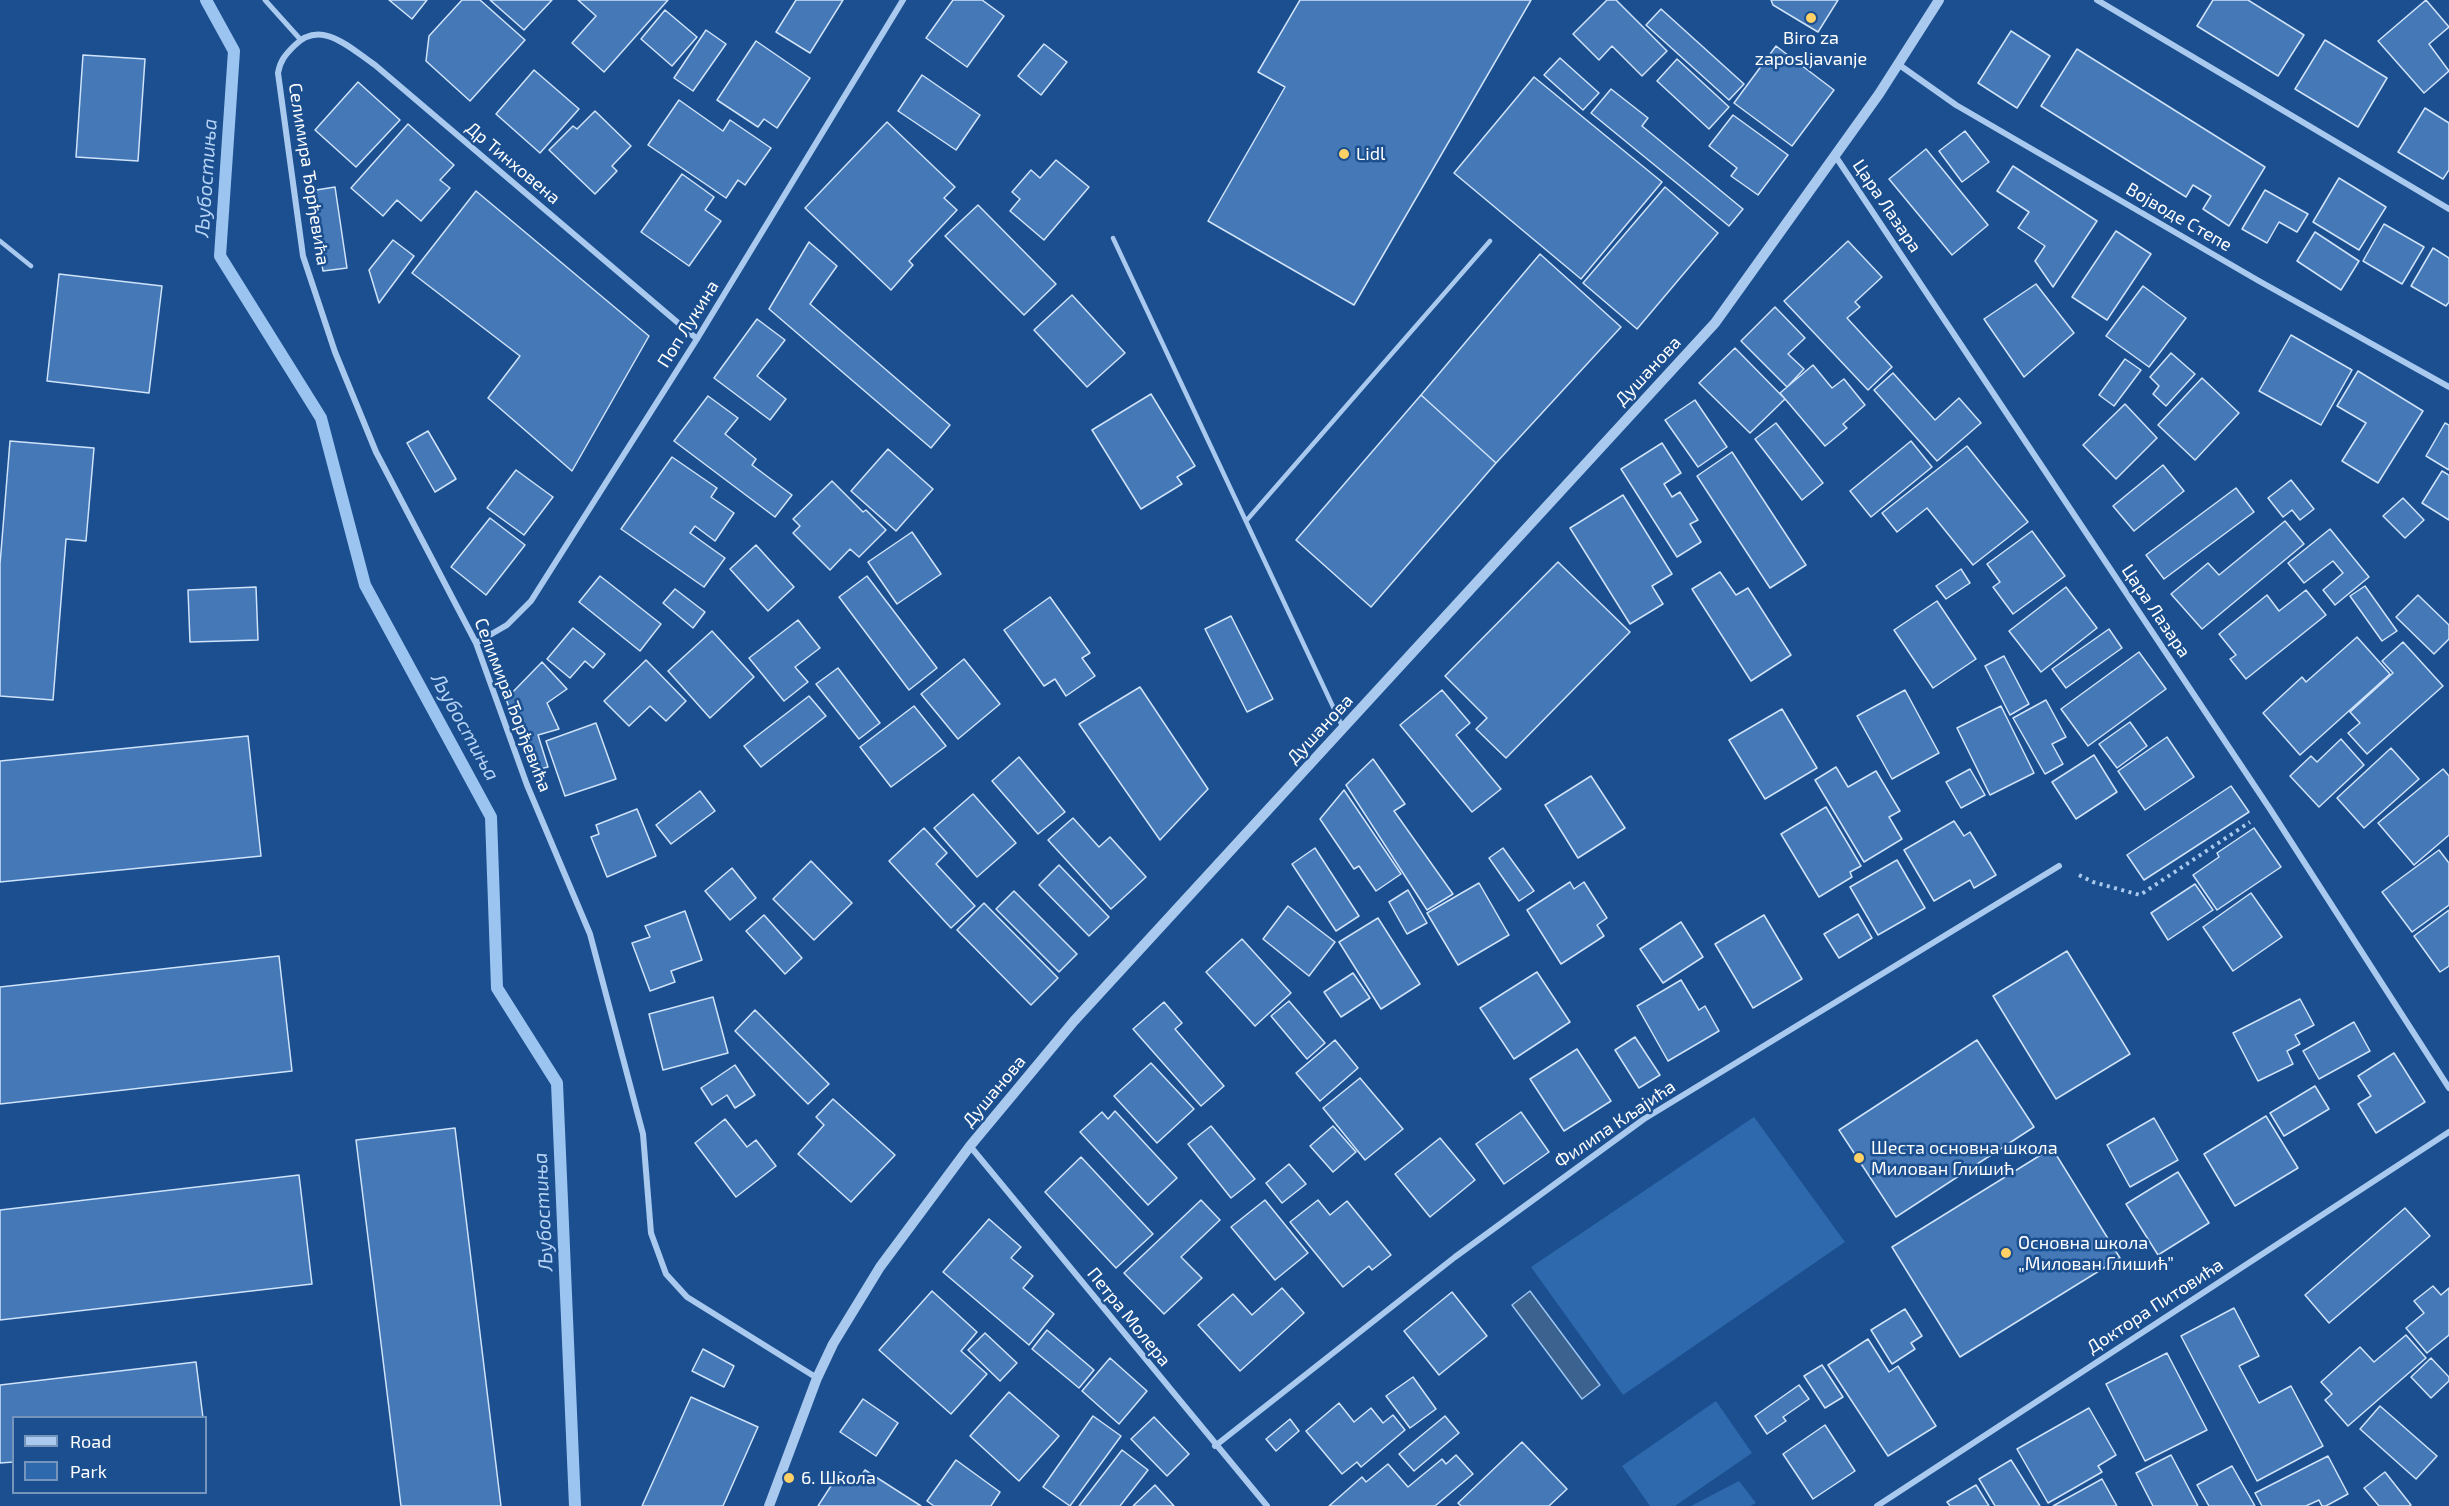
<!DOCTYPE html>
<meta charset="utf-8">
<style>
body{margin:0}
#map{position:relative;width:2449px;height:1506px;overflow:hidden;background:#1b4f8f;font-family:"Exo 2",sans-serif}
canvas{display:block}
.legend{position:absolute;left:12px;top:1416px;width:195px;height:78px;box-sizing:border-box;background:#1b4f8f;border:2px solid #7695bc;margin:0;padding:8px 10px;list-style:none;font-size:18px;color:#fff}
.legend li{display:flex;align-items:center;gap:12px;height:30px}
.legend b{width:30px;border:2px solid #7695bc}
</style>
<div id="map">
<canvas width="2449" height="1506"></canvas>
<ul class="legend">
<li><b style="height:8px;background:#a9c9ee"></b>Road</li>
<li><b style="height:16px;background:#2e69ad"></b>Park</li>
</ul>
</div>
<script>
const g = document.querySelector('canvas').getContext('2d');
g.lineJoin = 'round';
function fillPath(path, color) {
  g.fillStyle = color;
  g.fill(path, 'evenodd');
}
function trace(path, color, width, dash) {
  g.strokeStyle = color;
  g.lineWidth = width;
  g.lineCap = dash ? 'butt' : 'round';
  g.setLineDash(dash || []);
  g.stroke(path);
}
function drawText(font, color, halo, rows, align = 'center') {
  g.font = font + ' "Exo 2",sans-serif';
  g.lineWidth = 5;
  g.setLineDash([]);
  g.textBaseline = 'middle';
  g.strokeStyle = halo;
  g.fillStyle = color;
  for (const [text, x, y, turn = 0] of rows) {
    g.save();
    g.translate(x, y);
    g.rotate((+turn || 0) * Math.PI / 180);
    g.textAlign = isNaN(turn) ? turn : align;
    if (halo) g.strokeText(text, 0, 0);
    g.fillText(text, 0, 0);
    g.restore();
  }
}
const green = new Path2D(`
 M1754 1117 1845 1242 1623 1395 1531 1267Z
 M1716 1401 1752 1453 1675 1506H1650L1622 1466Z
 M1739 1481 1756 1503 1750 1506H1691Z`);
const water = new Path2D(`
 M1530 1291 1600 1385 1582 1399 1512 1305Z`);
const stream = new Path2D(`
 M206 0 234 51 220 256 321 418 365 585 491 817 497 988 557 1083 575 1506`);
const building = new Path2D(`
 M389 0H427L412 19Z
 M462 0H480L525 40 470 101 426 61 429 36Z
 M490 0H552L524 30Z
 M578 0H668L604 72 572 43 596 16Z
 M796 0H843L810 53 776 32Z
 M953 0H982L1004 16 967 67 926 38Z
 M1300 0H1531L1354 305 1208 221 1285 87 1258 72Z
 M1607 0H1616L1667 51 1642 76 1612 46 1599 60 1573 34Z
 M1771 0H1838L1818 32 1773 5Z
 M2213 0H2248L2304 35 2278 76 2197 26Z
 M2426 0 2449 27 2429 44 2449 71 2424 93 2378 41Z
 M1661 9 1744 84 1729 100 1646 25Z
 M665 10 697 37 672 66 641 39Z
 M706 30 726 44 693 91 674 78Z
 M2011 31 2050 56 2017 108 1978 83Z
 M2325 40 2387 78 2358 127 2295 89Z
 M756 41 810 78 777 128 764 119 758 127 717 100Z
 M1044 44 1067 62 1041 95 1018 76Z
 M1776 46 1834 90 1792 146 1734 103Z
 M2077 49 2265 167 2229 226 2203 209 2211 196 2193 185 2186 197 2041 106Z
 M83 55 145 59 138 161 76 157Z
 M1560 58 1599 93 1583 110 1544 75Z
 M1677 59 1729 107 1709 129 1657 81Z
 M534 70 579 109 540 153 496 114Z
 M922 75 980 115 956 150 898 111Z
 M1534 77 1662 182 1581 279 1454 173Z
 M358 82 400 120 356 167 315 130Z
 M1611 89 1648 118 1642 126 1743 209 1729 226 1591 113Z
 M679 100 723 131 730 120 771 148 745 185 738 180 726 198 648 145Z
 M2425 108 2449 123V170L2443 179 2398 152Z
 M595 111 631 146 612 166 617 171 595 194 549 150 573 126 577 129Z
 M1733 115 1788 155 1758 195 1731 176 1737 168 1709 146Z
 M887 122 955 187 944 198 957 210 909 261 913 265 891 290 805 208Z
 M408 124 454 165 440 180 450 188 421 221 397 200 383 216 351 188Z
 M1965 131 1989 162 1962 182 1939 151Z
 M1926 149 1988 225 1952 255 1889 179Z
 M1056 160 1089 187 1044 240 1010 211 1020 199 1012 192 1031 170 1040 178Z
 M2013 166 2097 221 2053 287 2035 261 2045 246 2018 228 2029 212 1997 191Z
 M682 174 714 197 705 210 721 221 689 266 641 232Z
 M2339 178 2386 207 2359 250 2313 222Z
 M335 187 347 268 323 271 310 191Z
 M1665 187 1718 233 1637 329 1583 283Z
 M2265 190 2308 214 2297 232 2279 222 2267 243 2242 229Z
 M476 191 649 336 572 471 488 398 520 356 412 273Z
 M978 205 1056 284 1024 315 945 236Z
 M2384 224 2424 247 2402 284 2363 261Z
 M2116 231 2151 254 2107 320 2072 297Z
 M2315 232 2359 261 2341 290 2297 261Z
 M393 240 414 256 379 303 369 270Z
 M1848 241 1882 277 1855 302 1860 307 1847 318 1892 367 1868 390 1784 301Z
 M809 242 837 266 810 304 950 425 931 448 769 309Z
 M2433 248 2449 258V302L2446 306 2411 286Z
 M1540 254 1621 327 1496 463 1421 395Z
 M59 274 162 286 149 393 47 381Z
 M2036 284 2074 333 2024 377 1984 319Z
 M2143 286 2186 318 2149 367 2106 336Z
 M1072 295 1125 353 1087 387 1034 330Z
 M1775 307 1805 338 1788 354 1804 369 1787 387 1741 341Z
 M757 319 785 340 757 376 786 399 770 420 714 378Z
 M2291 335 2352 370 2321 425 2259 391Z
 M1735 348 1785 399 1750 433 1699 383Z
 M2171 353 2195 374 2166 406 2153 394 2159 386 2150 377Z
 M2125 359 2141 370 2114 406 2099 395Z
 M1813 365 1832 388 1844 379 1865 405 1843 424 1847 428 1825 446 1780 393Z
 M2358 371 2423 411 2378 483 2342 461 2366 423 2337 406Z
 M1893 373 1935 420 1959 398 1981 423 1937 461 1874 390Z
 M2202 378 2239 413 2195 460 2158 425Z
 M1151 394 1195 466 1177 477 1182 484 1141 509 1092 430Z
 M1421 395 1496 463 1371 607 1296 540Z
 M708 396 738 418 725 434 756 459 752 465 792 495 775 517 674 441Z
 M1695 400 1727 447 1698 467 1665 420Z
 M2125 404 2157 438 2116 479 2083 445Z
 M1776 423 1823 483 1802 500 1755 439Z
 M2445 423 2449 425V470L2426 456Z
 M428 431 456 479 435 492 407 443Z
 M10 441 94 448 86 541 66 539 53 700 0 696V564Z
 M1911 441 1932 467 1871 517 1850 491Z
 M1662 443 1681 473 1664 484 1672 497 1680 492 1698 520 1690 524 1701 542 1677 557 1621 469Z
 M1967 446 2028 522 1973 565 1927 508 1897 532 1882 513Z
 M888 449 933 489 896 531 851 491Z
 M1732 452 1806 565 1770 588 1697 476Z
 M672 457 717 488 711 497 734 513 715 541 695 526 690 533 725 558 704 587 621 529Z
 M2163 465 2184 491 2134 531 2113 506Z
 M516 470 553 497 524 535 487 508Z
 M2442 471 2449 475V520L2422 503Z
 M2291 480 2314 509 2300 520 2292 510 2283 517 2268 498Z
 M832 481 863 512 866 510 886 530 859 557 850 549 830 570 793 533 800 526 793 519Z
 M2236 488 2254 512 2164 579 2146 555Z
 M1623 495 1672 574 1652 586 1663 604 1630 624 1570 528Z
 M2403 498 2424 520 2405 538 2383 516Z
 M490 518 525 545 486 595 451 567Z
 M2285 521 2304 544 2202 629 2171 594 2208 563 2219 575Z
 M2330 529 2369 577 2335 605 2323 590 2343 573 2333 561 2304 583 2288 563Z
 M2032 531 2065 576 2013 614 1993 587 2000 582 1987 564Z
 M912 532 941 574 897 604 868 562Z
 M756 545 794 587 768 611 730 569Z
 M1558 562 1630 632 1506 758 1476 729 1487 718 1445 676Z
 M1961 569 1970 583 1946 599 1936 586Z
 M1720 572 1736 595 1748 588 1791 655 1751 681 1692 589Z
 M600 576 661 624 640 651 579 602Z
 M867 576 937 668 909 690 839 597Z
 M2365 586 2397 631 2382 641 2350 596Z
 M256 587 258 640 190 642 188 590Z
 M2066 587 2097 628 2041 672 2009 631Z
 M675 589 705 612 693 628 663 603Z
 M2306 590 2326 615 2246 679 2230 659 2236 655 2219 634 2267 595 2279 611Z
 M2418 595 2449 625V639L2434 654 2396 617Z
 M1050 597 1090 653 1082 658 1095 676 1066 696 1055 679 1044 686 1004 630Z
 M1937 601 1976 659 1933 688 1894 630Z
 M1231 616 1273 699 1247 712 1205 629Z
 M798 620 820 648 795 667 808 682 784 701 749 658Z
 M573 628 605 654 593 668 585 661 570 678 547 659Z
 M2109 629 2122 648 2066 688 2052 669Z
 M712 631 754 677 710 718 668 671Z
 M2357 637 2390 674 2300 755 2263 713 2302 677 2306 682Z
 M2403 642 2443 686 2367 754 2348 733 2360 723 2350 712 2393 673 2382 661Z
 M2139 652 2166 689 2088 746 2061 709Z
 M2004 656 2029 704 2010 715 1985 666Z
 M964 659 1000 704 958 739 921 694Z
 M646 660 686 701 666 721 650 706 629 726 604 701Z
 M542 662 567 689 547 703 559 729 538 735 548 767 532 771 506 699Z
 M838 668 880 723 859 739 816 684Z
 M1140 687 1208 789 1160 840 1079 724Z
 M1442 690 1470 723 1456 735 1501 789 1472 812 1400 725Z
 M1905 690 1939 753 1892 779 1857 716Z
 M809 696 826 716 761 767 744 746Z
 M2046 700 2066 737 2052 744 2063 764 2045 774 2013 718Z
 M914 706 946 746 891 787 860 747Z
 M2001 706 2034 773 1990 795 1957 728Z
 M1782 709 1817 768 1765 799 1729 740Z
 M2130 722 2147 746 2117 768 2099 744Z
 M596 723 616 779 565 796 546 741Z
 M248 736 261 856 0 882V761Z
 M2167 737 2194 777 2145 810 2118 771Z
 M2341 739 2364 765 2319 807 2290 776 2311 756 2317 762Z
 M2391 748 2419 779 2364 828 2337 798Z
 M2094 755 2117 792 2076 819 2052 782Z
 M1019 757 1065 812 1038 834 992 781Z
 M1373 759 1405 804 1394 811 1453 894 1427 910 1346 785Z
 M1836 767 1848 787 1876 771 1900 811 1889 817 1902 839 1864 862 1815 780Z
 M1970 769 1985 795 1961 808 1946 782Z
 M2443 769 2449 776V835L2414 865 2378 823Z
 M1591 776 1625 828 1578 858 1545 805Z
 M2231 786 2249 812 2144 880 2127 855Z
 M1344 790 1401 874 1376 891 1359 866 1354 869 1320 819Z
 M700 791 715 811 671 844 656 825Z
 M973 794 1016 843 977 877 934 828Z
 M1826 807 1861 866 1850 872 1852 877 1819 897 1781 834Z
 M637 809 656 856 607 877 591 837 599 834 596 825Z
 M1073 818 1099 847 1110 837 1146 877 1111 909 1048 840Z
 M1954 821 1964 836 1970 832 1996 875 1974 888 1970 880 1934 901 1904 850Z
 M924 828 947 853 936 864 975 906 951 928 889 861Z
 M2254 828 2281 867 2217 910 2193 875 2219 857 2217 853Z
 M1315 848 1359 916 1336 931 1292 864Z
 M1503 848 1534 891 1519 901 1489 858Z
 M2439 850 2449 863V905L2412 932 2382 892Z
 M1897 860 1925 908 1878 935 1850 887Z
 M811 861 852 903 814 940 773 899Z
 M1059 865 1109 917 1089 936 1039 885Z
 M732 868 756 898 730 920 705 891Z
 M1570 882 1574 889 1584 882 1607 918 1597 925 1604 936 1561 964 1527 910Z
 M1479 883 1509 935 1458 965 1427 913Z
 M2195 884 2213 910 2168 940 2151 913Z
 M1408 890 1427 923 1407 934 1389 902Z
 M1014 891 1077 954 1059 972 996 909Z
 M2251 893 2282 937 2233 971 2203 927Z
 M984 903 1058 978 1031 1005 957 930Z
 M1288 906 1335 942 1309 976 1263 939Z
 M2449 910V966L2440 972 2414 936Z
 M685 911 702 960 671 971 675 982 650 991 632 943 650 937 645 926Z
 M1858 914 1872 938 1839 958 1824 934Z
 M764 915 802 958 785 974 746 931Z
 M1764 915 1802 979 1753 1008 1715 944Z
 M1378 918 1420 984 1381 1009 1339 942Z
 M1681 922 1703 957 1663 983 1640 949Z
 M1242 939 1291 993 1255 1026 1206 972Z
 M2067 951 2130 1054 2056 1099 1993 996Z
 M279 956 292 1071 0 1104V987Z
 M1537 972 1570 1022 1514 1059 1480 1008Z
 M1353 973 1370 998 1341 1017 1324 992Z
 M1681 980 1699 1010 1705 1006 1719 1031 1668 1061 1637 1006Z
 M713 997 728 1053 663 1070 649 1014Z
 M2300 999 2314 1025 2295 1035 2300 1044 2287 1051 2293 1064 2258 1081 2233 1033Z
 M1289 1001 1325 1043 1307 1059 1271 1016Z
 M1164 1002 1182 1023 1175 1029 1224 1086 1201 1106 1133 1029Z
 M755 1010 829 1084 808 1104 735 1031Z
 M2354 1022 2370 1051 2319 1079 2303 1051Z
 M1635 1037 1660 1075 1639 1088 1615 1050Z
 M1335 1040 1358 1068 1320 1101 1296 1073Z
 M1977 1040 2034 1127 1896 1217 1839 1130Z
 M1577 1049 1611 1101 1564 1131 1530 1079Z
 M2394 1053 2425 1102 2376 1133 2358 1104 2371 1096 2358 1076Z
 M1151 1063 1194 1109 1157 1143 1114 1096Z
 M735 1065 755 1095 735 1108 727 1095 712 1105 701 1088Z
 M1360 1078 1403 1129 1365 1160 1323 1108Z
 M2315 1086 2329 1109 2284 1136 2270 1113Z
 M833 1099 895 1155 851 1202 798 1154 824 1125 816 1117Z
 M1115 1111 1177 1178 1148 1205 1080 1132 1102 1112 1108 1119Z
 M1521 1112 1549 1152 1504 1184 1476 1144Z
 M2266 1116 2298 1168 2235 1206 2204 1154Z
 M2154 1118 2178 1160 2130 1187 2107 1145Z
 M725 1119 747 1147 756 1140 776 1166 736 1197 695 1143Z
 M1211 1126 1255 1179 1231 1198 1188 1144Z
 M1333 1126 1356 1152 1333 1172 1310 1146Z
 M455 1128 501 1506H401L356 1140Z
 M1440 1138 1475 1180 1430 1217 1395 1174Z
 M2052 1148 2120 1258 1960 1357 1892 1247Z
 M1081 1157 1153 1234 1116 1268 1045 1192Z
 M1289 1164 1306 1184 1282 1203 1266 1183Z
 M2178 1172 2209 1223 2158 1255 2126 1204Z
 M299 1175 312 1284 0 1320V1210Z
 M1201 1200 1220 1220 1181 1257 1202 1278 1164 1314 1124 1273Z
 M1265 1200 1308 1253 1275 1280 1231 1227Z
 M1318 1200 1330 1215 1347 1201 1391 1255 1372 1270 1369 1266 1343 1287 1290 1222Z
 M2405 1208 2430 1236 2329 1323 2305 1295Z
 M989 1219 1021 1247 1011 1258 1033 1276 1023 1288 1054 1314 1029 1345 943 1272Z
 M2433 1286 2441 1295 2449 1288V1335L2427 1353 2406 1328 2424 1313 2414 1301Z
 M1282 1288 1304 1313 1240 1371 1198 1325 1233 1294 1252 1315Z
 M932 1291 977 1332 961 1351 987 1374 951 1414 879 1350Z
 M1452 1292 1487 1336 1439 1375 1404 1331Z
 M2234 1308 2259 1356 2239 1366 2259 1403 2291 1386 2323 1446 2257 1481 2181 1336Z
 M1905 1309 1922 1336 1911 1343 1915 1349 1892 1364 1871 1330Z
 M1047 1330 1094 1370 1079 1388 1032 1349Z
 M985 1333 1017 1363 1000 1381 968 1350Z
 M2406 1335 2426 1358 2348 1426 2325 1400 2332 1394 2321 1382 2360 1347 2374 1362Z
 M1868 1339 1889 1372 1898 1366 1936 1426 1888 1456 1828 1365Z
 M703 1349 734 1366 724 1387 692 1371Z
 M2167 1353 2207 1430 2145 1461 2106 1384Z
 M1110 1358 1147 1391 1119 1424 1082 1391Z
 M2431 1358 2449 1377V1381L2431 1398 2411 1377Z
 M196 1362 203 1418H14V1462L0 1463V1385Z
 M1822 1365 1843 1397 1825 1408 1804 1376Z
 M1413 1377 1436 1409 1410 1428 1386 1396Z
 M1799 1385 1809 1399 1783 1417 1786 1421 1767 1434 1755 1416Z
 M1009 1392 1059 1436 1019 1481 970 1436Z
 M691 1397 758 1427 723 1506H642Z
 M863 1399 898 1423 876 1456 840 1432Z
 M1339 1403 1354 1422 1371 1408 1383 1423 1393 1415 1405 1430 1361 1467 1357 1462 1342 1474 1306 1431Z
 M2380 1406 2437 1456 2416 1479 2360 1429Z
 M2089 1408 2116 1455 2098 1466 2102 1472 2048 1503 2017 1449Z
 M1093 1416 1121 1436 1070 1506 1043 1487Z
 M1445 1416 1459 1433 1414 1471 1399 1454Z
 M1154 1417 1189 1454 1167 1476 1131 1439Z
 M1290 1419 1299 1431 1276 1451 1266 1439Z
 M1825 1425 1855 1471 1813 1499 1783 1454Z
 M1522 1442 1567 1489 1549 1506H1461L1458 1503Z
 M1122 1450 1148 1470 1120 1506H1079Z
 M1456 1455 1473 1474 1435 1506H1329L1362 1477 1366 1482 1388 1464 1408 1487 1442 1459 1446 1464Z
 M2171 1455 2198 1506H2153L2136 1473Z
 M2328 1456 2348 1494 2326 1506H2322L2319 1500 2306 1506H2262L2255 1493Z
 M956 1460 1000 1492 991 1506H934L927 1501Z
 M2011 1460 2040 1506H1995L1979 1479Z
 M2232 1466 2255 1506H2209L2197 1485Z
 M865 1470 921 1506H818L840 1472 857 1482Z
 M2385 1472 2411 1505 2409 1506H2379L2364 1488Z
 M2102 1479 2117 1506H2053Z
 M1155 1485 1174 1506H1133Z
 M1976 1485 1989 1506H1950L1947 1502Z`);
const path = new Path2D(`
 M2079 875 2093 882 2140 895 2250 822`);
const service = new Path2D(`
 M1113 238 1343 728
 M0 241 31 266
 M1246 521 1490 241`);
const pedestrian = new Path2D(`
 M265 0 300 39`);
const minor = new Path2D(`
 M2097 0 2449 209
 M1898 64 1956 105 2259 281 2449 387
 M1834 154 2270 809 2449 1088
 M697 339 375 65C350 48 321 18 294 46 285 55 280 61 278 73L303 256 335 352 376 452 476 643 527 785 590 934 643 1134 651 1233 666 1274 687 1297 817 1378
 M476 643 507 625 531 601 697 339 903 0
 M970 1146 1267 1506
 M1215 1446 1455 1257 1644 1119 2059 866
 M1877 1506 2449 1132`);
const tertiary = new Path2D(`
 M769 1506 817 1378 833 1344 880 1267 970 1146 1074 1021 1715 323 1879 94 1939 0`);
const markers = [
 [1811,18,6,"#ffd166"],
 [1344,154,6,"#ffd166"],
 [1859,1158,6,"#ffd166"],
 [2006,1253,6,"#ffd166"],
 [789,1478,6,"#ffd166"]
];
const poiNames = [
 ["Biro za",1811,38,"center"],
 ["zaposljavanje",1811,59,"center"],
 ["Lidl",1356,154],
 ["Шеста основна школа",1871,1148],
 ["Милован Глишић",1871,1169],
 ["Основна школа",2018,1243],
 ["„Милован Глишић”",2018,1264],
 ["6. Школа",801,1478]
];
const streetNames = [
 ["Др Тинховена",513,163,40],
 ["Селимира Ђорђевића",309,174,81],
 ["Цара Лазара",1887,206,56],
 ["Војводе Степе",2179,217,30],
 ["Поп Лукина",688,324,-58],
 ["Душанова",1648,371,-47],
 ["Цара Лазара",2156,611,56],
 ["Селимира Ђорђевића",513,705,69],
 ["Душанова",1320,729,-47],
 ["Душанова",994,1091,-50],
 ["Филипа Кљајића",1615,1124,-34],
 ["Доктора Питовића",2155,1306,-33],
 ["Петра Молера",1129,1317,51]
];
const waterNames = [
 ["Љубостиња",206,178,-86],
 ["Љубостиња",465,727,61],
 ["Љубостиња",543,1212,-93]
];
fillPath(green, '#2e69ad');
fillPath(water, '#3c6290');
trace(water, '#9cc4f0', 1.5);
trace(stream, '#9cc4f0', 12);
fillPath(building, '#4478b7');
trace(building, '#cfe3fa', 1.5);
trace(path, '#a9c9ee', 4, [3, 4.5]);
trace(service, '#a9c9ee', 4.5);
trace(pedestrian, '#a9c9ee', 5);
trace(minor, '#a9c9ee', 6);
trace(tertiary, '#a9c9ee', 10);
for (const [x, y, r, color] of markers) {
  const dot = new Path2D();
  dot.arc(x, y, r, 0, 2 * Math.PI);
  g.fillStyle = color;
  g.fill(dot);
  trace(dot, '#1b4f8f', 2);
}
drawText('18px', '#fff', '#1b4f8f', poiNames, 'left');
drawText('18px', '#fff', '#1b4f8f', streetNames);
drawText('italic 20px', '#b5d3f5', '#1b4f8f', waterNames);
</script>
